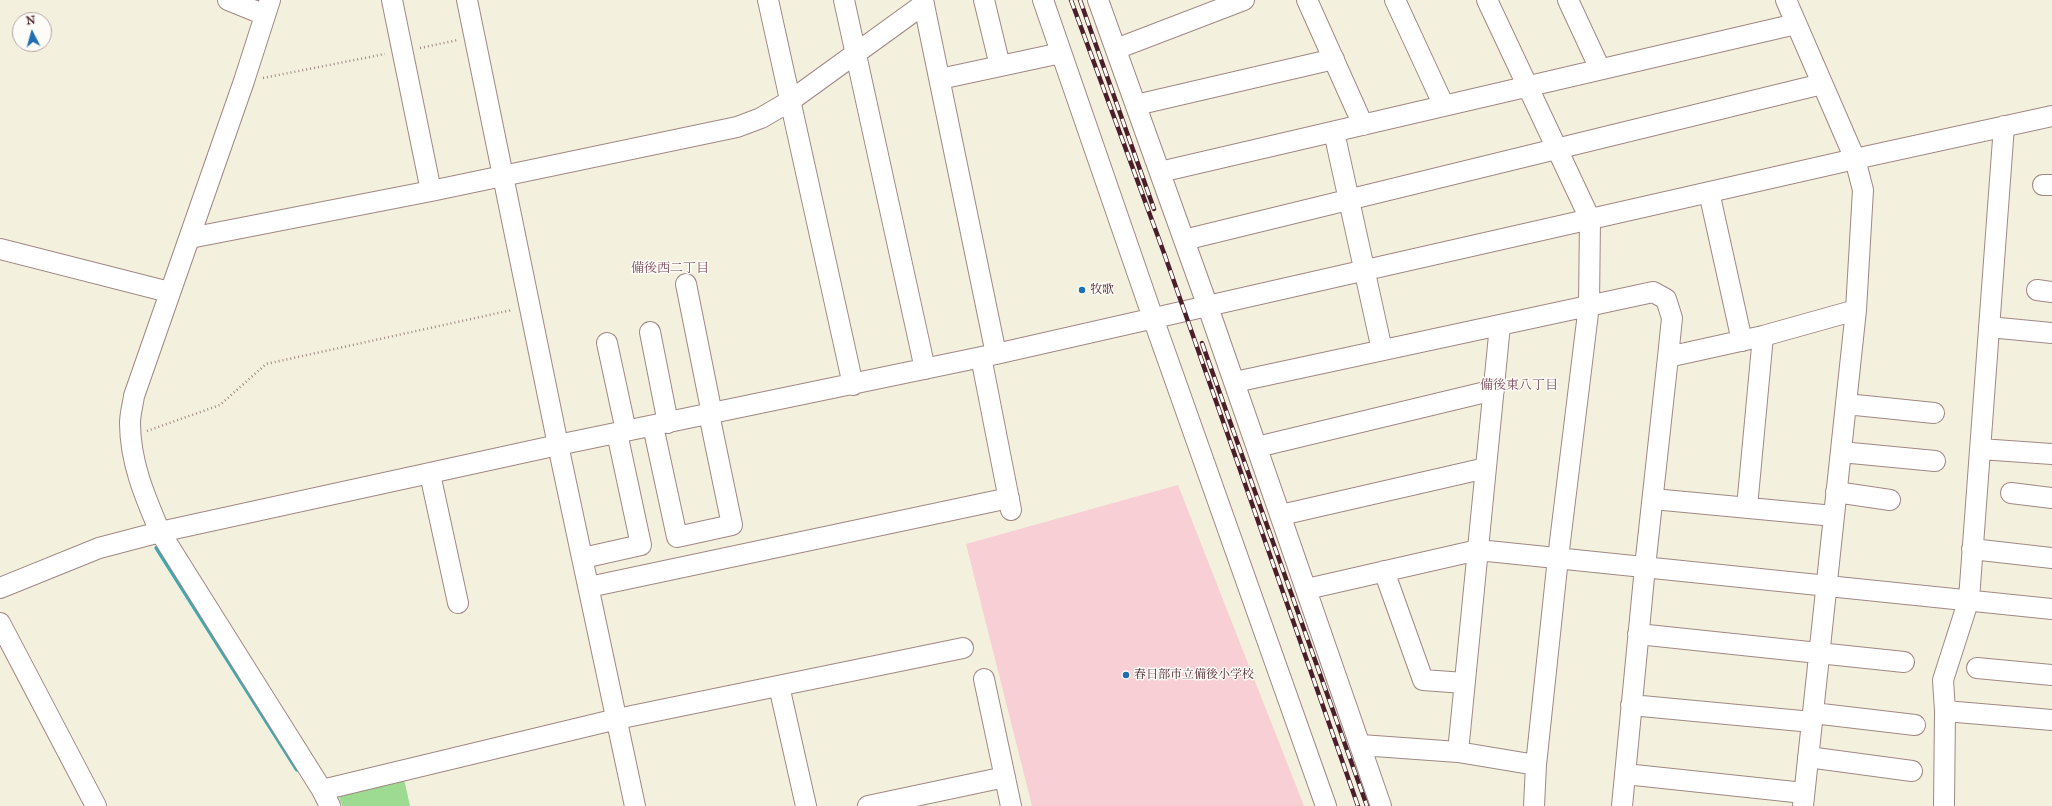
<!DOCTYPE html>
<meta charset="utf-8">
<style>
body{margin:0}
#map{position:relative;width:2052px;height:806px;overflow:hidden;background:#f4f0de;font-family:"IM FELL Great Primer",serif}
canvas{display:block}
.north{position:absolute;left:12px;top:12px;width:40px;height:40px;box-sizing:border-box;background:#fdfcf7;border:1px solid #b5a4a5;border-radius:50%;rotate:354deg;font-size:11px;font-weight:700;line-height:16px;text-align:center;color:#4a1f2b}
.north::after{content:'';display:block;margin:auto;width:14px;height:18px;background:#1f6fb2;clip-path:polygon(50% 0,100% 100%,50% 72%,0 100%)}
</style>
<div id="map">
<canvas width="2052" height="806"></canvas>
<div class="north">N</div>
</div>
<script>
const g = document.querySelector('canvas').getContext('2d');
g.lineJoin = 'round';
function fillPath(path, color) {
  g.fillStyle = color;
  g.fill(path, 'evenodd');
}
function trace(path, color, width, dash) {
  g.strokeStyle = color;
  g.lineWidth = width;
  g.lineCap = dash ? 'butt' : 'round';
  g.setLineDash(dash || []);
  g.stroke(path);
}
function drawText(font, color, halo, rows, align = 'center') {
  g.font = font + ' "IM FELL Great Primer","Noto Serif JP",serif';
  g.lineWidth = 3;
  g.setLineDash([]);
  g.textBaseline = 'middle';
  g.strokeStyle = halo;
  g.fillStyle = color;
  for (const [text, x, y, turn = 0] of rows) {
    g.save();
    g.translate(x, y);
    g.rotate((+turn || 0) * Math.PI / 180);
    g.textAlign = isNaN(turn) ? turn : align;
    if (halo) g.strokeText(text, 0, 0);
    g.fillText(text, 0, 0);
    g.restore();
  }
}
const built = new Path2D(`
 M1178 485 1304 806H1032L966 544Z`);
const green = new Path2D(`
 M404 779 410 806H342L338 794Z`);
const stream = new Path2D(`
 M157 548 297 769`);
const path = new Path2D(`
 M420 48 458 40
 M263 78 385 54
 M147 431 220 405 266 364 512 310`);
const minor = new Path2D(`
 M228 0 265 15
 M270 0 244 81 134 396C133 404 130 414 130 423 130 462 145 497 160 532L322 790 330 806
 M392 0 431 191
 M467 0 558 445 635 806
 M768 0 853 385
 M844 0 925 369
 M923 0 996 354
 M984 0 1000 66
 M1043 0 1153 318 1326 806
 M1098 0 1208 307 1381 806
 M1307 0 1363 125
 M1395 0 1444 106
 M1487 0 1590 219 1589 305 1558 558 1536 765 1534 806
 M1568 0 1600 69
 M1786 0 1855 159 1863 190 1856 310 1803 806
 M1116 49 1244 0
 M940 79 1061 53
 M1136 105 1334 59
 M1334 132 1382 350
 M1160 172 1796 24
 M2043 185H2052
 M1709 192 1742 341
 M190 238 431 191 737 127 761 118 790 101 924 4
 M1184 240 1822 84
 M0 249 169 292
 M686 284 712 414
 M2037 290 2052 292
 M1989 327 2052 333
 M650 332 668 423
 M607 343 626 431
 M981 357 1011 510
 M1668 357 1763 336 1856 310
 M1235 382 1653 292 1666 299 1672 318 1668 357 1645 567 1622 806
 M1846 404 1934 413
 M653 426 677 537 732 525 709 414
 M1257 447 1494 390
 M1980 449 2052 454
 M1841 452 1935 461
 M430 474 458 603
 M1836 492 1890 500
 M2011 493 2052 498
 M1653 499 1834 516
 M1747 507 1763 336
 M1281 515 1486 468
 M1972 549 2052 558
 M583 558 641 545 617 433
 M1384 571 1423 680 1464 683
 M589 587 1009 498
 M0 588 99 548 160 532 558 445 996 354 1855 159 2052 116
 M1307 589 1478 550 2052 609
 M0 623 96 806
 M1638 634 1904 662
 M1977 668 2052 675
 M984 679 1011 806
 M779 686 806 806
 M1631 705 1812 722
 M1945 711 2052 720
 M1813 713 1915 725
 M1361 745 1458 752 1536 765
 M1458 752 1500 325
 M1808 757 1912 771
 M1625 774 1804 793
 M322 790 617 719 963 648
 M868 806 1005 777
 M1944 806 1945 711 1943 680 1969 599 2004 126`);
const rail = new Path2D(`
 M1071 0 1164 253 1358 806
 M1080 0 1154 209
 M1202 343 1367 806`);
const markers = [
 [1082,290,4,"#1f6fb2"],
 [1126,675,4,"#1f6fb2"]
];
const poiNames = [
 ["牧歌",1090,290],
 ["春日部市立備後小学校",1134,675]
];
const neighbourhoodNames = [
 ["備後西二丁目",670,269],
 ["備後東八丁目",1519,386]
];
fillPath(built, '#f7cfd4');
fillPath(green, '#9cdb91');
trace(stream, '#3aabb6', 5);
trace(minor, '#9f8884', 22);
trace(path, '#9f8884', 2.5, [1, 3]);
trace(minor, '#fff', 20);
trace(rail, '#4a1f2b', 4.5);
trace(rail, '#fdfcf7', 3, [9]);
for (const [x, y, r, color] of markers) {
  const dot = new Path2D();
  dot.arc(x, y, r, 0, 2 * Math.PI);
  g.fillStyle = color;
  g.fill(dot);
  trace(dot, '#fdfcf7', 1.5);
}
drawText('12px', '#4a1f2b', '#fdfcf7', poiNames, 'left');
drawText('13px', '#7e4d61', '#fdfcf7', neighbourhoodNames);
</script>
